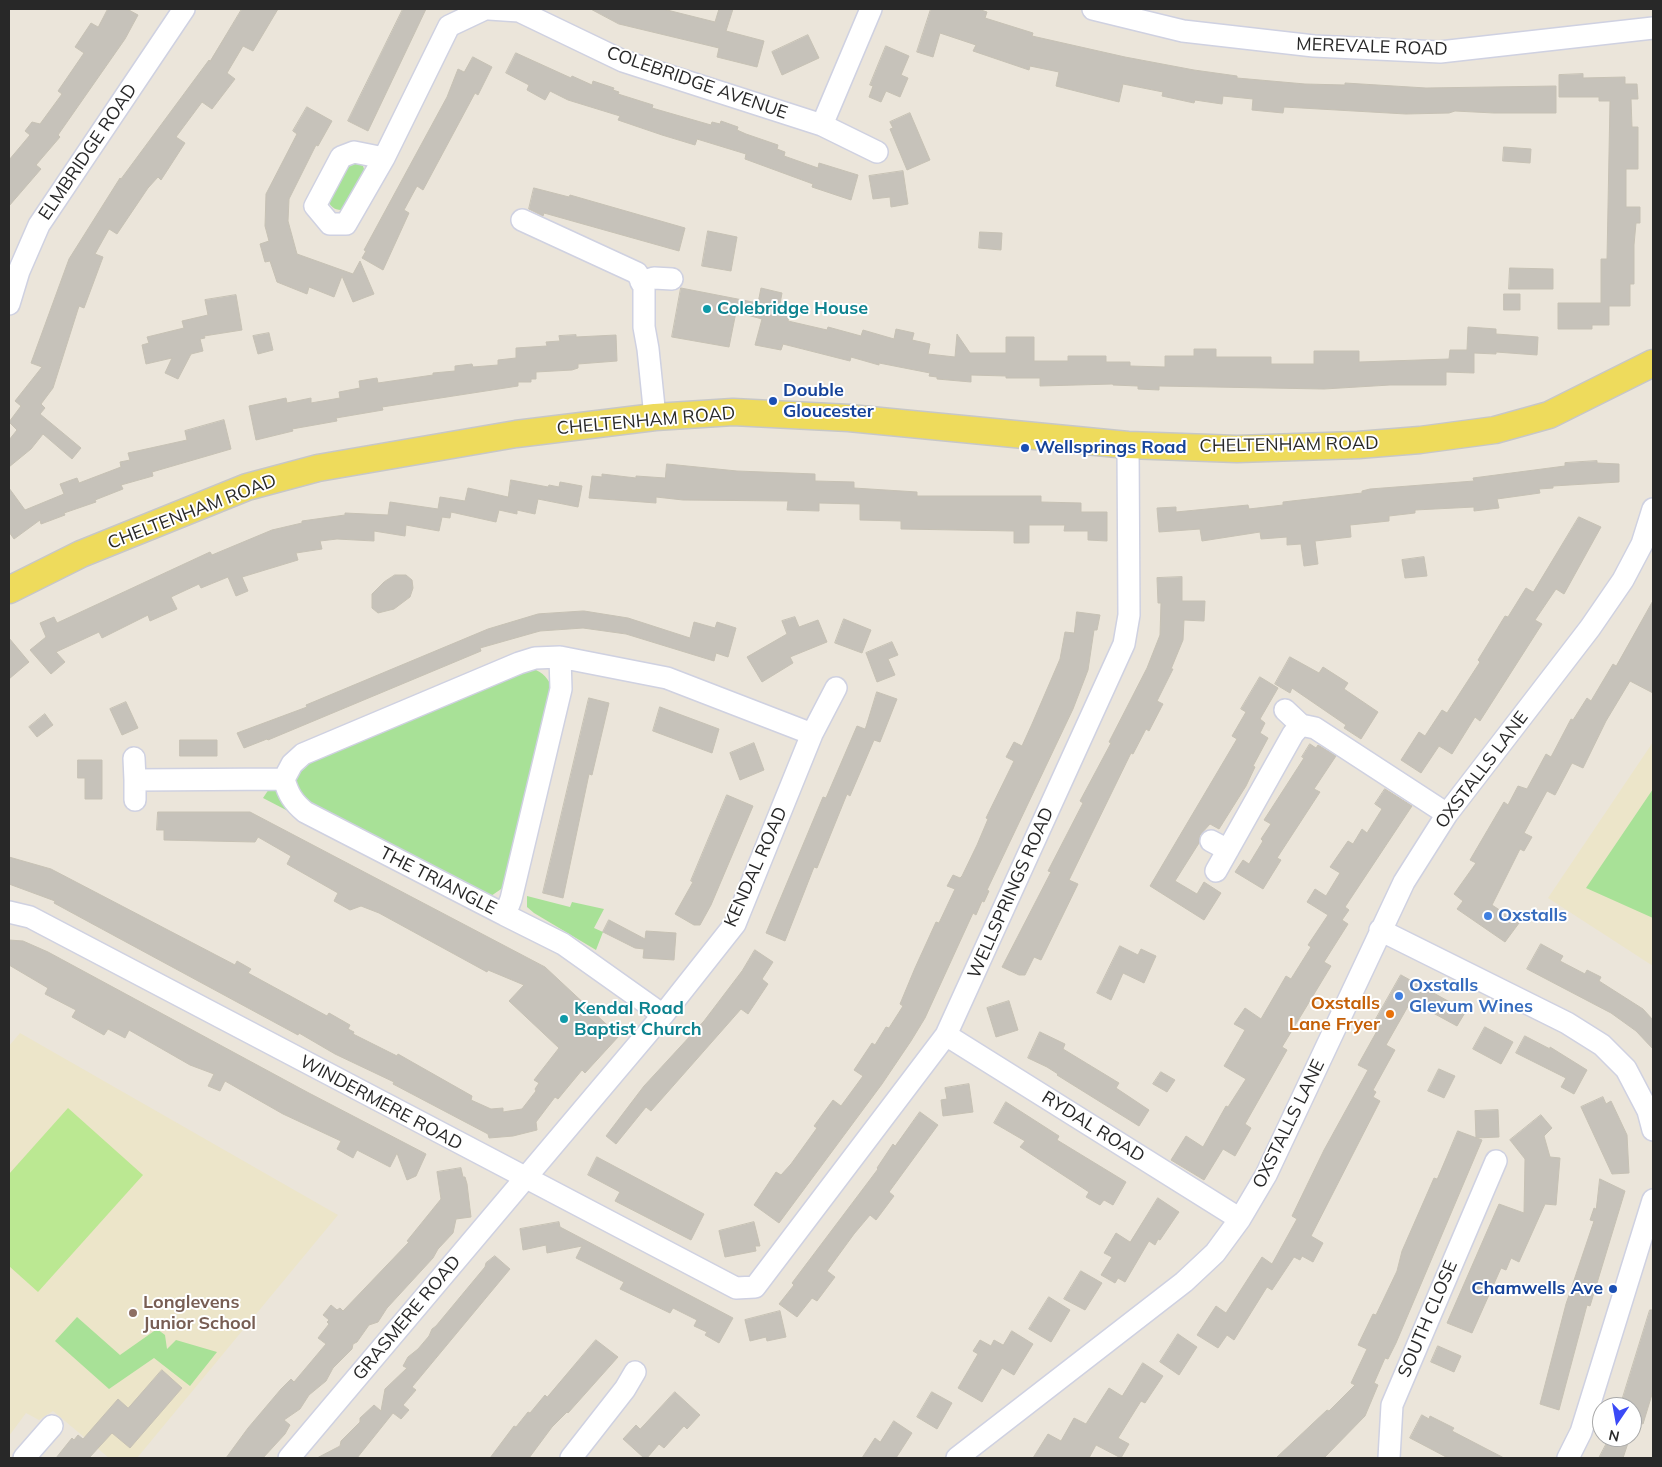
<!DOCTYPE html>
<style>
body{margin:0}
#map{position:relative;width:1662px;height:1467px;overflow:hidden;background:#ebe5da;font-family:Mulish,sans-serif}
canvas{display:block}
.frame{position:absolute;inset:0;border:10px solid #282828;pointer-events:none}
.north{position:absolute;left:1592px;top:1397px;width:50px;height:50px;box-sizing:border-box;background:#fff;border:1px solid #a9a9a9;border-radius:50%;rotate:192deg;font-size:14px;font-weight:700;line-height:20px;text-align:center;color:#282828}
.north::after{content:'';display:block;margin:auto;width:18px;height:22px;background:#3b4af7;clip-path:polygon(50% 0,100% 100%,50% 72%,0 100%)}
</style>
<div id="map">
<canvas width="1662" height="1467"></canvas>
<div class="frame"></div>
<div class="north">N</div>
</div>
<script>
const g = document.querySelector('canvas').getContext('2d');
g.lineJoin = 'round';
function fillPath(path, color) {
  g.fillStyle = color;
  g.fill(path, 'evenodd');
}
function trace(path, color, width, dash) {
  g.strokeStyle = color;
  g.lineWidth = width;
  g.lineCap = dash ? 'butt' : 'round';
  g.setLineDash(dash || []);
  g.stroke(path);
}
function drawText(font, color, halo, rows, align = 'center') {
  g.font = font + ' Mulish,sans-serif';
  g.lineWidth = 4;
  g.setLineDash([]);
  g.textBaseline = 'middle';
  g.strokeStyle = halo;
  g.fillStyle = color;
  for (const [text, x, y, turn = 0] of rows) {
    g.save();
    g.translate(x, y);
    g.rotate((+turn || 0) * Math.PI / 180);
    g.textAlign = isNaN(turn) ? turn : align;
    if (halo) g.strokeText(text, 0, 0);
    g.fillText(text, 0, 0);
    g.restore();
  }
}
const education = new Path2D(`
 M1653 742V966L1548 898Z
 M20 1033 338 1215 137 1458H109L53 1411 39 1420 26 1413 9 1436V1046Z`);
const green = new Path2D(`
 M356 162 363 166 365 172 344 210C336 210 332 209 328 201L348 164Z
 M528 667C541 671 546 675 552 687L504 887 491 896H484L306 805 294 781 300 765Z
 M271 786 278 789 290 807 288 811 263 798Z
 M1653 789V918L1586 888Z
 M527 896 570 907 572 902 604 909 594 928 603 932 596 950 534 913 527 907Z
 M77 1317 120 1355 157 1329 165 1335 167 1349 176 1340 217 1352 190 1386 154 1358 109 1389 55 1341Z`);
const pitch = new Path2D(`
 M68 1108 143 1175 38 1292 9 1266V1174Z`);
const building = new Path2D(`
 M108 9H127L138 15 125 39 58 135 60 137 36 165 41 169 9 206V160L30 135 25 131 32 122 40 124 62 94 58 91 84 53 75 47 91 23 98 27Z
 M242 9H278L253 51 243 46 227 73 235 79 212 109 202 102 176 137 185 143 161 180 158 177 148 188 117 234 109 229 95 254 103 257 84 308 79 306 53 388 41 404 45 408 40 414 81 448 72 459 43 434 31 449 9 467V440L17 430 9 422 21 406 15 401 42 367 31 363 69 259 120 178 121 179 209 60 210 61Z
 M403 9H426L368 131 348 121Z
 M591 9H663L715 22 719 9H733L726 31 764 41 757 67 717 57 719 48 619 24Z
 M931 9H978L987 12 985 18 1033 33 1032 36 1125 57 1194 70 1237 76V78L1305 84 1345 85V83L1426 88 1556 86V113H1494L1455 111 1449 113 1406 114 1284 107 1283 113 1252 110 1253 99 1223 96 1222 104 1195 100 1194 103 1162 96 1163 92 1123 84 1119 102 1056 86 1059 72 1030 66 1029 70 973 51 976 45 940 33 933 57 917 52Z
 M808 35 819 58 782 75 772 52Z
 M886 46 909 56 901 75 908 78 900 97 886 91 881 102 869 97 873 86 870 85Z
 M516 53 571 78 572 76 592 85 593 81 614 88 613 90 619 92 618 94 653 105 652 108 711 125 712 122 720 124 721 121 738 127 737 130 746 134 778 145 777 149 785 152 784 156 818 168 819 163 858 175 851 200 812 187 813 184 745 159 746 154 697 139 695 145 662 135 618 120 620 116 568 100 550 91 545 100 527 90 529 85 506 73Z
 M473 57 492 67 478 95 475 93 423 190 417 186 404 210 409 213 383 270 362 258 366 251 364 250 447 97 458 69 464 72Z
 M1583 74V78L1625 77V84H1637L1638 99H1631L1632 127H1638V169H1626V207H1640V223H1636L1634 245V284H1630V306H1609V325H1592V329H1558V303H1601V259H1607L1610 101H1599V97H1559V75Z
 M307 107 332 121 318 146 316 145 289 199 288 221 297 254 353 274 360 261 374 294 353 302 342 276 334 297 309 287 307 294 277 282 270 261 265 262 260 244 269 241 265 226 266 194 297 134 293 131Z
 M910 113 930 160 907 170 890 129 893 128 890 122Z
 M1504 147 1531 149 1530 163 1503 161Z
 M903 171 908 204 891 207 890 197 873 199 869 176Z
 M534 188 569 197 570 195 685 228 679 251 544 213 543 216 529 209Z
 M708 231 737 237 731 271 702 266Z
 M980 232 1002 233 1001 250 979 248Z
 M1510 268 1553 269V289H1509Z
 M681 288 758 303 761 288 782 293 780 304 791 306 788 321 827 330 828 327 861 336 863 330 894 339 896 329 914 333 912 340 930 344 928 354 955 357 957 334 970 353H1006V337H1034V361H1068V356H1106V362H1130V366L1165 367V356H1194V349H1216V357H1271V364H1314V351H1359V362L1449 359 1450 350H1467L1468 327 1496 329V334L1538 337 1537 355 1496 352V354L1474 353V373L1446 372V385H1390L1324 389 1159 386V390L1138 389V386L1113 385V384L1040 386V378H1006V376L971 375V382L937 379V377L929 376 930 373 879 363V365L851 357 850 361 783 344 781 350 755 345 762 319 736 312 729 347 672 337Z
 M1504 294H1520V310H1504Z
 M236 295 242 330 204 336 205 338 200 339 203 351 191 354 178 379 165 373 172 358 146 364 142 345 149 343 147 337 184 328 182 321 208 315 205 300Z
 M269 333 273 350 258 354 253 336Z
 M576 335V337L616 335 617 361 578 364V368L572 370 536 372V379H531V382H518V386L382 407 383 410 336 418 337 421 292 429 293 431 256 440 249 406 286 398 287 403 311 398V403L340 398 339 392 360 388 359 381 377 378 378 383 433 375V373L455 371V366L472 364 473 367 498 365V360L516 358V348L547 346 546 342 560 341 559 336Z
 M224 420 231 449 152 472 153 476 121 485 123 489 95 500 96 502 64 513 65 515 41 524 40 520 14 539 9 532V488L25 510 64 494 60 484 77 478 79 483 121 467 120 462 130 460 128 453 187 440 185 431Z
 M1597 461V463L1619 464V482L1553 486V488L1539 489 1540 493 1497 499 1499 508 1474 511V507L1415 510V513L1389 516V521L1350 525 1351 537 1315 541 1318 564 1304 566 1301 544 1287 545V537L1261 539 1260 532 1202 541 1200 529 1159 532 1157 508 1176 507V512L1248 505 1249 509 1283 505V502L1362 493V491L1370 489 1474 481 1473 478 1565 466V463Z
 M667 464 737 471 815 474V481L854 482V488L917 492V496H1041V502L1081 503V512H1107V541L1088 540V531H1064L1065 525H1029V543H1014V531L901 529V521L860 520V504L819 503V511L787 510 788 501 683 500 656 497V503L589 498 592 476 602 477V474L636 478V476L665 478Z
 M511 480 548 487 549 485 559 487 560 482 582 486 578 507 538 499 535 514 517 510V514L499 510 496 522 451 512 450 518 442 517 439 531 406 525 405 536 374 531V541L337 539 320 541 322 549 296 553 298 560 242 577 248 591 236 596 228 577 201 588 199 584 171 597 177 609 150 621 148 615 102 638 99 632 56 652 65 662 51 674 30 650 46 637 40 623 54 617 57 623 197 558 210 552 212 555 272 530 302 523V521L345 515V513L388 515 390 502 438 509 440 497 465 501 468 488 508 497Z
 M1579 517 1601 527 1564 594 1556 589 1535 620 1542 624 1480 721 1475 717 1452 754 1439 746 1421 773 1401 760 1419 732 1425 736 1442 710 1447 713 1480 662 1478 660 1505 616 1508 617 1526 588 1533 592Z
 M1424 557 1427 576 1405 578 1402 560Z
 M395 575H406L412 580 413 588 410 597 394 609 378 613 372 608V594L384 582Z
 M1182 577V601H1205L1204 621 1184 620 1183 640 1171 669H1173L1157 701 1163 704 1149 731 1146 729 1133 754 1131 753 1069 880 1078 884 1041 960 1034 957 1025 975H1019L1002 967 1051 872 1048 871 1083 803 1080 801 1111 743 1109 742 1147 668 1160 635 1161 603H1158L1157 578Z
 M1653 601V693L1630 681 1606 721 1583 768 1572 763 1555 795 1547 791 1524 833 1532 837 1524 851 1520 849 1492 905 1519 923 1505 942 1457 909 1463 901 1454 894 1476 863 1470 860 1504 802 1508 805 1518 786 1527 789 1546 754 1551 757 1571 719 1573 720 1587 698 1591 701 1613 664 1616 666Z
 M584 611 628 618 690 638 694 622 715 628 717 622 736 628 728 657 716 653 714 661 626 634 583 628 540 631 480 648 481 651 268 740 267 739 244 748 237 733 307 707 306 705 488 629 538 614Z
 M1077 612 1100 615 1097 630H1094L1088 670 1073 709 987 890 989 891 984 902 982 901 976 915 973 913 925 1018 911 1041 882 1084 779 1223 754 1205 776 1172 781 1175 791 1164 817 1128 814 1126 833 1100 841 1106 863 1076 854 1070 872 1043 875 1045 886 1027 889 1028 903 1006 900 1004 915 968 936 922 939 923 955 889 947 886 953 875 960 878 962 876 977 845 988 819 986 818 1014 761 1006 757 1014 742 1022 746 1032 724 1060 659 1065 632 1074 633Z
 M795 617 799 627 818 620 827 642 790 657 793 663 762 682 747 657 787 634 782 621Z
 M844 619 871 630 862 653 835 643Z
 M9 638 29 662 9 679Z
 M892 642 898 655 888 659 895 675 877 682 866 653Z
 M1290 657 1319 673 1323 667 1348 683 1344 689 1378 712 1361 739 1344 728 1346 725 1292 688 1290 693 1275 684Z
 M1260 677 1278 688 1260 719 1265 723 1260 733 1268 738 1253 766 1255 767 1246 786 1219 829 1210 824 1200 835 1199 843 1175 881 1197 894 1204 882 1221 893 1204 920 1150 886 1237 739 1232 736 1246 712 1241 709Z
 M877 692 897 699 880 742 874 740 850 796 847 794 817 868 814 867 785 941 766 933 823 797 826 798 857 726 865 729Z
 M589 698 609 703 592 775 589 774 563 898 543 893Z
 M126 702 138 728 122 735 110 709Z
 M660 707 719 729 712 753 653 731Z
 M45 714 53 725 37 737 29 727Z
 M180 740H217V756H180Z
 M754 743 764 770 740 780 730 753Z
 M1310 744 1316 748 1318 745 1336 756 1314 789 1320 792 1277 858 1281 860 1263 889 1235 872 1243 860 1249 864 1263 841 1261 839 1271 824 1264 820 1304 758 1302 757Z
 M78 760H102V799H85V778H78Z
 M1385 789 1412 806 1345 907 1349 910 1342 920 1348 924 1324 962 1331 966 1282 1047 1287 1050 1245 1124 1251 1128 1235 1156 1223 1149 1204 1180 1171 1160 1186 1136 1203 1147 1226 1106 1228 1107 1246 1079 1224 1066 1245 1030 1234 1024 1245 1008 1261 1019 1286 976 1291 979 1311 947 1308 945 1328 915 1307 902 1315 889 1326 896 1340 873 1330 867 1348 841 1353 844 1362 829 1367 833 1382 809 1375 804Z
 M727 795 753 806 711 905 700 925H694L675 914 693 882 691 881Z
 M158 812H250L545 967 619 1036 585 1073 582 1070 558 1099 555 1097 536 1122 537 1130 513 1136 489 1138 488 1134 393 1084 394 1082 335 1054 299 1033 298 1035 89 922 54 903 55 901 9 884V857L51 869 235 965 237 961 251 969 248 973 327 1016 329 1013 350 1025 348 1029 354 1032 353 1034 397 1056 398 1054 412 1062 472 1096 471 1100 491 1109 503 1108V1112L522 1109 536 1091 535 1089 539 1083 534 1080 559 1048 509 1001 524 985 488 970 487 972 379 913 361 906 350 910 334 901 338 893 287 864 291 856 258 837 255 842 164 840V830H157Z
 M609 920 645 939 646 931 676 933 674 960 643 958 644 949 635 948 603 932Z
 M9 940 23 941 48 952 307 1092 426 1154 416 1176 407 1180 397 1153 390 1167 357 1150 353 1158 337 1149 341 1141 283 1114 225 1081 220 1091 208 1086 214 1074 190 1065 129 1030 125 1038 108 1029 104 1035 72 1017 76 1010 45 994 48 988 9 965Z
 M1541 944 1563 956 1560 961 1585 974 1587 970 1601 977 1599 981 1643 1009 1653 1020V1049L1636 1031 1611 1013 1527 969Z
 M1120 946 1138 955 1141 949 1156 956 1144 983 1123 973 1111 1000 1097 993Z
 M755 950 773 962 762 979 768 984 748 1014 741 1009 651 1111 646 1107 616 1144 606 1136 644 1086 704 1021 742 971Z
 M1401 975 1466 1011 1457 1026 1411 1001 1386 1045 1395 1050 1373 1090 1376 1092 1373 1097 1380 1101 1311 1236 1323 1243 1313 1262 1302 1256 1300 1260 1294 1257 1272 1290 1267 1287 1234 1340 1227 1335 1218 1348 1197 1335 1216 1306 1226 1313 1262 1257 1272 1264 1297 1219 1292 1216 1324 1150 1368 1070 1358 1065 1382 1022 1376 1019Z
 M1009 1001 1018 1030 996 1037 987 1008Z
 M1485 1027 1513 1042 1501 1064 1473 1049Z
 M1040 1032 1065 1044 1063 1049 1119 1083 1116 1088 1149 1110 1139 1126 1057 1075 1058 1074 1047 1067 1028 1058Z
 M1525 1036 1550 1049V1047L1587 1070 1574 1094 1561 1087 1566 1078 1516 1053Z
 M1439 1069 1455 1076 1444 1098 1428 1091Z
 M1161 1072 1175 1080 1167 1092 1153 1084Z
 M969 1084 973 1112 943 1116 941 1100 947 1099 945 1088Z
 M1603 1097 1606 1104 1611 1101 1627 1135 1629 1173 1612 1174 1581 1107Z
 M1006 1102 1059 1136 1057 1140 1126 1182 1113 1205 1104 1200 1100 1205 1086 1197 1089 1192 1020 1147 1025 1141 994 1123Z
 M1498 1110 1499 1137 1476 1138 1475 1111Z
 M920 1112 938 1125 889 1192 894 1196 876 1220 870 1215 854 1234 827 1271 835 1277 817 1301 812 1298 797 1317 779 1304 794 1285 792 1283 878 1169 877 1168 893 1144 895 1146Z
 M1541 1115 1552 1128 1544 1136 1550 1157 1560 1158 1556 1205 1545 1204 1519 1262 1511 1258 1506 1270 1501 1268 1472 1333 1447 1323 1499 1204 1524 1213 1525 1159 1510 1140Z
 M1458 1131 1482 1140 1396 1343 1388 1359 1385 1358 1374 1383 1378 1385 1365 1416 1324 1458H1276L1327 1410 1329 1411 1355 1385 1351 1383 1367 1349 1358 1345 1373 1314 1376 1315 1397 1271 1402 1251 1420 1210 1434 1178 1437 1179Z
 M597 1157 704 1214 691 1240 615 1201 620 1192 588 1175Z
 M461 1168 463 1177H465L467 1184 471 1217 456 1219 453 1233 438 1249 433 1258 387 1308 378 1322 369 1325 357 1342 353 1344 352 1349 333 1368 326 1381 309 1395 300 1409 284 1420 290 1425 285 1434 263 1458H226L248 1428 281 1389 291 1379 294 1382 326 1344 318 1338 329 1324 327 1322 329 1320 323 1315 331 1305 337 1310 340 1308 343 1311 409 1242 407 1241 441 1199 437 1172Z
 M1600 1179 1625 1191 1590 1306 1587 1305 1559 1410 1540 1404 1566 1304 1594 1221 1590 1220 1594 1208 1596 1209Z
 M1158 1198 1179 1212 1160 1240 1158 1239 1155 1245 1149 1241 1125 1282 1118 1278 1115 1283 1101 1275 1112 1257 1104 1253 1116 1233 1130 1242Z
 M559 1222 560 1227 733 1318 719 1343 705 1335 707 1332 694 1326 697 1320 673 1308 670 1313 620 1289 624 1282 576 1258 582 1246 547 1253 546 1245 523 1250 520 1229Z
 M754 1222 760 1246H755L756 1251 725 1257 719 1231Z
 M495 1256 510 1269 412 1387 416 1390 403 1405 409 1410 401 1419 393 1413 357 1458H317L340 1446 341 1441 360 1422V1418L374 1405 381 1411 385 1389 407 1368 403 1366 408 1357 418 1349 429 1336 432 1329 436 1326 485 1267 486 1263Z
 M1081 1271 1102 1283 1085 1310 1064 1299Z
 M1049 1297 1070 1310 1051 1342 1029 1329Z
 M1650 1310H1653V1391L1643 1424 1632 1421V1407H1620Z
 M780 1311 786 1337 767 1341 766 1337 750 1341 745 1320Z
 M1012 1331 1033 1344 1014 1375 1002 1368 982 1402 958 1388 978 1354 973 1351 980 1340 991 1346 994 1340 1003 1345Z
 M1178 1334 1197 1347 1179 1375 1160 1362Z
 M596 1340 618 1357 568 1413 567 1412 552 1427 529 1458H490L514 1426 516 1427 528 1412 530 1413 545 1395 547 1397Z
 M1438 1346 1461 1356 1454 1372 1431 1362Z
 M1143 1363 1163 1376 1145 1403 1141 1401 1118 1438 1129 1444 1121 1458 1096 1445 1089 1458H1033L1048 1434 1061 1441 1074 1418 1086 1424 1109 1388 1122 1396Z
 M162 1370 182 1388 130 1448 112 1433 89 1458H56L72 1438 74 1440 78 1435 83 1439 118 1399 128 1408Z
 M675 1392 700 1415 687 1429 684 1426 664 1448 659 1444 647 1458H644L623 1439 636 1425 640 1429Z
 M932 1392 952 1403 937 1429 917 1417Z
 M1422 1415 1429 1419 1430 1416 1454 1428 1452 1431 1504 1458H1448L1431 1449 1410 1438Z
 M894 1421 912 1433 896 1458H862L875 1438 880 1442Z
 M1610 1437H1630L1623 1458H1599Z`);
const minor = new Path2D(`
 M489 9 519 11 623 61 822 125 877 152
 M1093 9 1183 31 1314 46 1440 52 1653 28
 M822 125 871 9
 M384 158 354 152 341 157 315 206 330 224H346L384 158 449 26 485 9
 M522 220 637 273 644 286V327L648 349 655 417
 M641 282 654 278 672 279
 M9 304 19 271 39 225 184 9
 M560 657 667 678 812 734
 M1285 710 1301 725
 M134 758 135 780
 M135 800V780L284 779C288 794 293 802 305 812L505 915 511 899 561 689 560 657 535 658 519 663 303 754 292 764 284 779
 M1211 841 1228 850
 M1216 871 1293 734 1301 725 1315 728 1447 814
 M9 912 30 917 736 1288 755 1287 946 1035 1124 644 1129 615 1128 445
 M505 915 563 944 663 1015
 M1380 930 1567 1023 1602 1045 1626 1069 1648 1111 1653 1130
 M946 1035 1240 1219
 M24 1458 52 1426
 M289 1458 663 1015 735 924 812 734 836 688
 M571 1458 625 1389 635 1372
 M957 1458 1184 1282 1215 1253 1240 1219 1266 1175 1404 882 1447 814 1590 628 1623 580 1642 544 1653 509
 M1389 1458 1392 1405 1496 1161
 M1568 1458 1581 1432 1653 1200`);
const major = new Path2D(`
 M9 590 81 554 247 487 318 468 516 434 655 417 733 412 849 418 1128 445 1237 449 1358 445 1420 440 1495 430 1549 415 1653 363`);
const markers = [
 [707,309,5,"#0f9aa8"],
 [773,401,5,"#1a4fb4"],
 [1025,448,5,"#1a4fb4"],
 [1488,916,5,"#3f7fe0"],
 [1399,996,5,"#3f7fe0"],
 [1390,1014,5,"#e8710a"],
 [564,1019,5,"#0f9aa8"],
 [1613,1289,5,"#1a4fb4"],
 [133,1313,5,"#8d6e63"]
];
const streetNames = [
 ["MEREVALE ROAD",1372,47,2],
 ["COLEBRIDGE AVENUE",697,83,19],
 ["ELMBRIDGE ROAD",88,152,-56],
 ["CHELTENHAM ROAD",646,421,-5],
 ["CHELTENHAM ROAD",1289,445,-1],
 ["CHELTENHAM ROAD",192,512,-21],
 ["OXSTALLS LANE",1482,770,-53],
 ["KENDAL ROAD",756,867,-66],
 ["THE TRIANGLE",438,881,27],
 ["WELLSPRINGS ROAD",1011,893,-66],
 ["WINDERMERE ROAD",381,1103,28],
 ["OXSTALLS LANE",1289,1124,-64],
 ["RYDAL ROAD",1093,1127,32],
 ["GRASMERE ROAD",407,1318,-50],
 ["SOUTH CLOSE",1428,1319,-67]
];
const cultureNames = [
 ["Colebridge House",717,309],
 ["Kendal Road",574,1009],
 ["Baptist Church",574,1030]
];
const transitNames = [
 ["Double",783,391],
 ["Gloucester",783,412],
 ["Wellsprings Road",1035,448],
 ["Chamwells Ave",1603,1289,"right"]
];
const shopNames = [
 ["Oxstalls",1498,916],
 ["Oxstalls",1409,986],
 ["Glevum Wines",1409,1007]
];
const foodNames = [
 ["Oxstalls",1380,1004],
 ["Lane Fryer",1380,1025]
];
const educationNames = [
 ["Longlevens",143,1303],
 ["Junior School",143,1324]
];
fillPath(education, '#ece5c9');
fillPath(green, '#a8e197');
fillPath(pitch, '#bbe892');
fillPath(building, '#c6c2ba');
trace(building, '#c6c1b4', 1);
trace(minor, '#cfd1e1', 24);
trace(major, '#c7c7c7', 29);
trace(minor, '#fff', 21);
trace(major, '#eedb5c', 26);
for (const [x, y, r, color] of markers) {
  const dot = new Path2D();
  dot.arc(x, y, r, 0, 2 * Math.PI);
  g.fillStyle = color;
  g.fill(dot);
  trace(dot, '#fff', 2);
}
drawText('18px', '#282828', '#fff', streetNames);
drawText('bold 18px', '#0d838f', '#fff', cultureNames, 'left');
drawText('bold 18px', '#164399', '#fff', transitNames, 'left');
drawText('bold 18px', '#366cbe', '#fff', shopNames, 'left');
drawText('bold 18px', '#c56008', '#fff', foodNames, 'right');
drawText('bold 18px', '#785e54', '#fff', educationNames, 'left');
</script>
